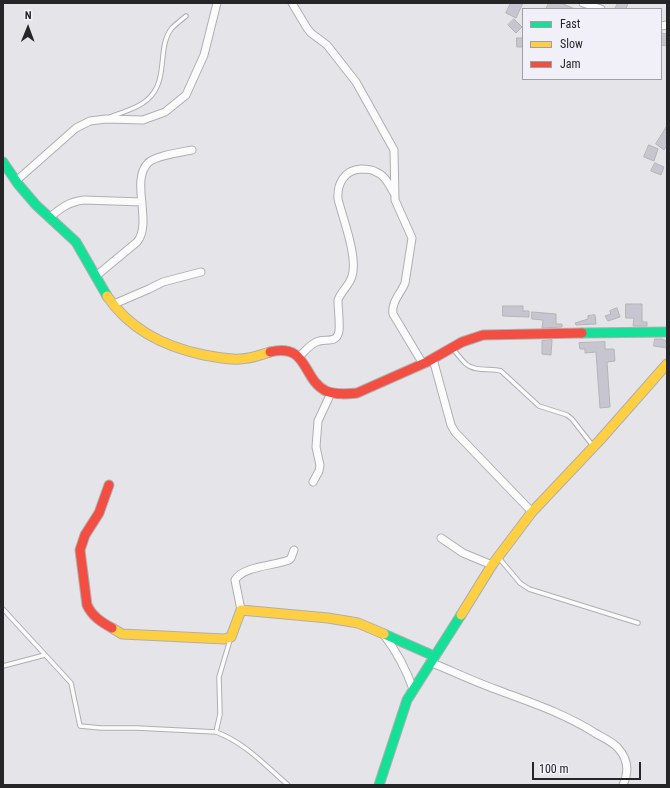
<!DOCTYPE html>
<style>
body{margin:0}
#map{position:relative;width:670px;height:788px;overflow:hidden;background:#e5e5e9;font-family:"Roboto Condensed",sans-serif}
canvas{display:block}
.frame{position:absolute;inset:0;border:4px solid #252528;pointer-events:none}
.legend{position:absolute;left:522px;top:8px;width:140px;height:72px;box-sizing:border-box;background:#f1f0f8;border:1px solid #9f9fa5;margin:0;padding:5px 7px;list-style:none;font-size:12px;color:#252528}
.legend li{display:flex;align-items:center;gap:8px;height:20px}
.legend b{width:20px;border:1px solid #9f9fa5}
.north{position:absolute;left:8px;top:8px;width:40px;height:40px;-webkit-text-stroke:3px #f1f0f8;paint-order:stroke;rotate:1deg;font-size:11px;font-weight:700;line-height:16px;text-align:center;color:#252528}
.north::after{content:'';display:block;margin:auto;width:14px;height:18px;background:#252528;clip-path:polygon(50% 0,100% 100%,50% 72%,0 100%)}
.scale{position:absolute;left:532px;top:762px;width:109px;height:18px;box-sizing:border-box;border:2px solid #252528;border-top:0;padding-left:5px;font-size:12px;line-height:14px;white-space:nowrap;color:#252528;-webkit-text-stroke:3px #f1f0f8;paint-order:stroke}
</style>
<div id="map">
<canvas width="670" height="788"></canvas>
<div class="frame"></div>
<ul class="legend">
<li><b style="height:5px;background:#16e098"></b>Fast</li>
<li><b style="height:5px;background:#ffcf43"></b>Slow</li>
<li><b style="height:5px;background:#f24e42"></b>Jam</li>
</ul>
<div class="north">N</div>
<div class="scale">100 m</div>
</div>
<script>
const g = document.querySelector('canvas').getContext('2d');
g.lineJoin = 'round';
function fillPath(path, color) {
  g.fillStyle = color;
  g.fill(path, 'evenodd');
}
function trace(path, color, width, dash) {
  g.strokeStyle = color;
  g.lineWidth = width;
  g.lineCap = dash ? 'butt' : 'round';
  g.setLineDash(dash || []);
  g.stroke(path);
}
const building = new Path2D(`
 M511 3H523L516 18 506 13Z
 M549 3H561L575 9H546Z
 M618 3H628L626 9H615Z
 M514 19 522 27 516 33 508 25Z
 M661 33 667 34V46L661 45Z
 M517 38H523V47H517Z
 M667 126V145L664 150 656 144Z
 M649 145 658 149 654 161 644 157Z
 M655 163 664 167 661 175 651 171Z
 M626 304H642V322H647V326H633L634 318H626Z
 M503 306H523V311H529V317L503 316Z
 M617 308 620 317 608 321 605 316 611 314 610 311Z
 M532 312 556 314V324H562V327L542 328 543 320 532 319Z
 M595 315 596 324 576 325 575 323 588 319V316Z
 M655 339H662L667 341V348L654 346Z
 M552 340 551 355 542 354V341Z
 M605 342V349H614L615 361 607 362 610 407 600 408 596 352 585 353V349H580L579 343Z`);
const lane = new Path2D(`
 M110 117C122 112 137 109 147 100 170 81 156 47 172 28 176 24 181 20 186 16
 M453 349C457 354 461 359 466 364 475 372 490 368 501 371L539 406 567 415 572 419 593 446
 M499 558 520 583 529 589 638 623
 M3 609 71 683 80 726 101 728H137L216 732 220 714 219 677 230 640
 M3 666 45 655
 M216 732C244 742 266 766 288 785`);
const street = new Path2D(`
 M292 3 307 28 311 33 327 45 356 82 394 150 395 200 412 238 405 283C401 293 391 302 393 314L423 364
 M583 3 601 9
 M661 26 667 25
 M16 181 76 128 90 121 106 119 143 120 165 112 186 95 204 55 217 3
 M49 218C61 208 68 202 84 200L142 202
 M96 276 137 242C153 223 130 181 148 163 154 156 182 152 192 150
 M114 304 149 289 163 282 201 272
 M300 356C305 351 311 343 319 341 328 339 337 343 339 331 340 321 338 310 338 300 341 291 350 285 352 276 358 257 343 219 338 199 337 184 344 170 361 169 366 169 372 169 376 172 385 175 389 185 394 193
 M433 359 451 425 455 432 532 512
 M313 482 319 471 320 465 316 447 318 421 331 393
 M441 538 463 553 492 565
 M241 610 235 580C243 566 274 566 289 560L291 558 294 550
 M384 635C397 652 406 669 413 689
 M430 662C452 671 473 681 495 689 529 702 564 713 595 733 602 737 613 742 618 748 628 759 629 772 623 785`);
const fast = new Path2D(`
 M3 162 18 184 36 205 76 242 107 296
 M582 333 667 332
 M384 634 434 656
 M379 785 407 700 461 615`);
const slow = new Path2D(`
 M107 296C130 330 165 347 204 355 216 357 228 360 240 359 251 359 260 355 270 352
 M461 615 492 565 532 512 600 440 667 364
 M112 628 122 634 224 639 231 637 241 610 328 618 358 623 384 634`);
const jam = new Path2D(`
 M270 352C309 343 301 378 326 391 336 395 347 394 357 393L427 362 462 342 483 335 582 333
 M109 485 99 513 85 535 80 550 87 605C92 616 101 622 112 628`);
fillPath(building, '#c7c6d0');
trace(building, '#b4b4b6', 1);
trace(lane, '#afafb2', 5.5);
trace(street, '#afafb2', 9);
trace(fast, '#afafb2', 11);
trace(slow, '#afafb2', 11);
trace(jam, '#afafb2', 11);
trace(lane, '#fbfbfc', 3.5);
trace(street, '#fbfbfc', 7);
trace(fast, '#16e098', 9);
trace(slow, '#ffcf43', 9);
trace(jam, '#f24e42', 9);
</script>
